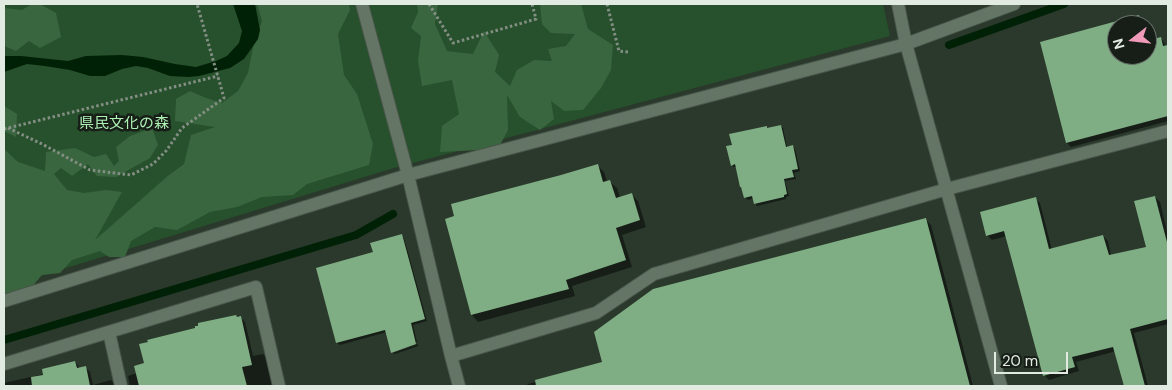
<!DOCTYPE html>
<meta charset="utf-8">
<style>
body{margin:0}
#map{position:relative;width:1172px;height:390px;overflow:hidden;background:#2a392b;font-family:"DM Sans",sans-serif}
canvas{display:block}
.frame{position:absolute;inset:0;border:5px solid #e2ebe2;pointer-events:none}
.north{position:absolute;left:1107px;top:15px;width:50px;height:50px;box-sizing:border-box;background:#171e18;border:1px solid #687069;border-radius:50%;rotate:254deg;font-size:14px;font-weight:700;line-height:20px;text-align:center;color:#e2ebe2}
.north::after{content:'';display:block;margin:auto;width:18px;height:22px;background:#ef9ab8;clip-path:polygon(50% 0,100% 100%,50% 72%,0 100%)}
.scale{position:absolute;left:994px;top:352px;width:74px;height:22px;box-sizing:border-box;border:2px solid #e2ebe2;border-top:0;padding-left:6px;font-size:15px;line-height:18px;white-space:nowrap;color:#e2ebe2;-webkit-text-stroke:4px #171e18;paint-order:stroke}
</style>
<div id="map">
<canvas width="1172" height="390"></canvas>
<div class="frame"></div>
<div class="north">N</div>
<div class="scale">20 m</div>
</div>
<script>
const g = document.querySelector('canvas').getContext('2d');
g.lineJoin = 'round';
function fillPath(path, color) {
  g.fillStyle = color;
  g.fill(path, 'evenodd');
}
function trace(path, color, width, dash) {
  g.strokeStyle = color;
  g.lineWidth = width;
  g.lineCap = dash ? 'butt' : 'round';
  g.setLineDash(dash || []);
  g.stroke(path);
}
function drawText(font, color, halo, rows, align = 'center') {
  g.font = font + ' "DM Sans","Noto Sans JP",sans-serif';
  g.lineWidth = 5;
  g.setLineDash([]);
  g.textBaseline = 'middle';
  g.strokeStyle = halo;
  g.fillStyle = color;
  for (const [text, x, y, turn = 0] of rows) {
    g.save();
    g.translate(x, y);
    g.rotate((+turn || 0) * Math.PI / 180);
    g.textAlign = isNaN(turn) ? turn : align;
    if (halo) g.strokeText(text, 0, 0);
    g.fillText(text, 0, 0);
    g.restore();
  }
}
const green = new Path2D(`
 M4 4H883L890 36 394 168 4 287Z`);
const forest = new Path2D(`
 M32 4H40L56 13 61 37 40 48 29 41 16 51 4 46V8L22 10Z
 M257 4H349L350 10 338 34 344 75 357 94 373 144 369 165 307 184 293 195 262 197 237 207 210 212 177 230 155 227 131 241 125 257H109L100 251 72 260 60 273 42 275 29 290 4 297V149L18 162 45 171 46 152 75 148 94 157 106 154 114 166 119 161 116 147 130 136 152 128 158 145 150 158 116 177 97 176 88 164 72 176 61 168 54 174 67 190 84 193 106 190 122 192 95 240 169 175 184 164 191 135 215 127 175 121 176 99 190 91 206 98 222 103 238 91 248 73 254 43 262 21Z
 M417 4H438L435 24 447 51 473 54 484 31 499 55 495 72 510 86 517 70 534 60 552 61 548 49 566 46 575 34 551 33 542 24 540 4H581L588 29 613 45 611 70 601 88 583 110 564 111 551 101 554 119 540 130 520 117 507 95 508 130 498 149 440 152 442 126 459 114 452 80 422 86 418 61 421 36 411 28 418 12Z
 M4 106 17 114 16 137 4 131Z`);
const water = new Path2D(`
 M233 4H255L260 30 258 39 244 59 230 68 199 76 188 77 170 76 148 68 136 66 122 69 105 76H90L70 70 45 66 27 64 4 72V56H21L68 61 86 56 122 55 143 57 175 64 196 67 216 61 227 56 239 43 242 31Z`);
const shadow = new Path2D(`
 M1138 17 1142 21 1143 25H1117V55H1147V39L1148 42 1160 38 1164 42 1166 47 1168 46V121L1071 147 1067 143 1041 42Z
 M781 126 783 128 787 147 792 146 795 149 800 171 794 173 796 179 785 181 789 196 786 197V199L757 206 755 203 754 198 748 200 745 197 737 167H734L732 165 766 127 768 129Z
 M597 165 604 172 607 182H610L617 188 620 198 631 194 638 201 646 227 622 235 632 267 572 286 575 296 478 322 472 315Z
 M1155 197 1160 202 1168 236V324L1134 333 1148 386H1125L1116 351 1076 362 1079 371 1049 380 1044 375 1007 236 992 240 987 235 1035 199 1040 203 1052 250 1103 236 1108 241 1111 256 1148 248Z
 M926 220 931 225 973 386H526L528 384 603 363Z
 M402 236 404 238 427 321 413 325 417 342 392 351 387 332 340 345 337 343 374 253Z
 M240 317 245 322 253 356 263 354 268 359 273 386H130L128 376 137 373 146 364Z
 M418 344V346L395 354 393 353Z
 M75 362 80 368 85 367 90 372 93 385 111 380 116 386H4V383L44 374Z`);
const stream = new Path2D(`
 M949 45 1064 4
 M4 340 356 235 393 214`);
const building = new Path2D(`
 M1139 15 1141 25H1117V55H1147V41L1161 37 1163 46 1168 45V116L1066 143 1040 42Z
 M781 125 786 147 793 145 798 169 792 170 794 177 784 179 787 194 784 195V197L754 204 752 196 744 198 741 187H740L735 164 731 166 726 146 732 145 729 134 767 126V128Z
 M598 164 603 182 610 180 616 198 632 193 640 220 616 228 626 260 566 280 569 289 471 315 445 219 454 216 451 204 561 175Z
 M1155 196 1168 246V319L1130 329 1145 386H1124L1113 347 1072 357 1075 367 1043 376 1004 231 986 236 980 212 1036 197 1049 249 1103 235 1109 255 1146 247 1134 201Z
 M926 218 970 386H536L535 380 602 362 594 332 653 289Z
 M402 234 425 319 411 323 416 344 391 353 385 330 336 343 316 268 373 252 370 243Z
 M236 315 237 317 241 316 252 365 242 367 247 386H139L134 366 144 363 139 344 148 342 147 340 195 328V326H198V323Z
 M75 361 77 368 86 366 90 386H32L31 377 43 375 42 369Z`);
const path = new Path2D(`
 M429 4 453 43 536 19 532 4
 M607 4 619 51 629 52
 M8 128 42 144 90 170 131 175 153 164 166 151 182 128 224 98 197 4
 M4 129 218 76`);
const minor = new Path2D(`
 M362 4 408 175 451 356 459 386
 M898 4 906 44 1001 386
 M4 301 408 175 906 44 1014 4
 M109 332 121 386
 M451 356 596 313 654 274 947 189 1168 131
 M4 364 256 287 279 386`);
const parkNames = [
 ["県民文化の森",124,124]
];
fillPath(green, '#27502c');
fillPath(forest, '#3a663f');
fillPath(water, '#002106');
fillPath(shadow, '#0007');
trace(stream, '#002106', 8);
fillPath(building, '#80ae84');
trace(minor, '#485549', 14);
trace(path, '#838f84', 3, [2.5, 2.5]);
trace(minor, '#647565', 12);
drawText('15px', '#adf1b3', '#171e18', parkNames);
</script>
